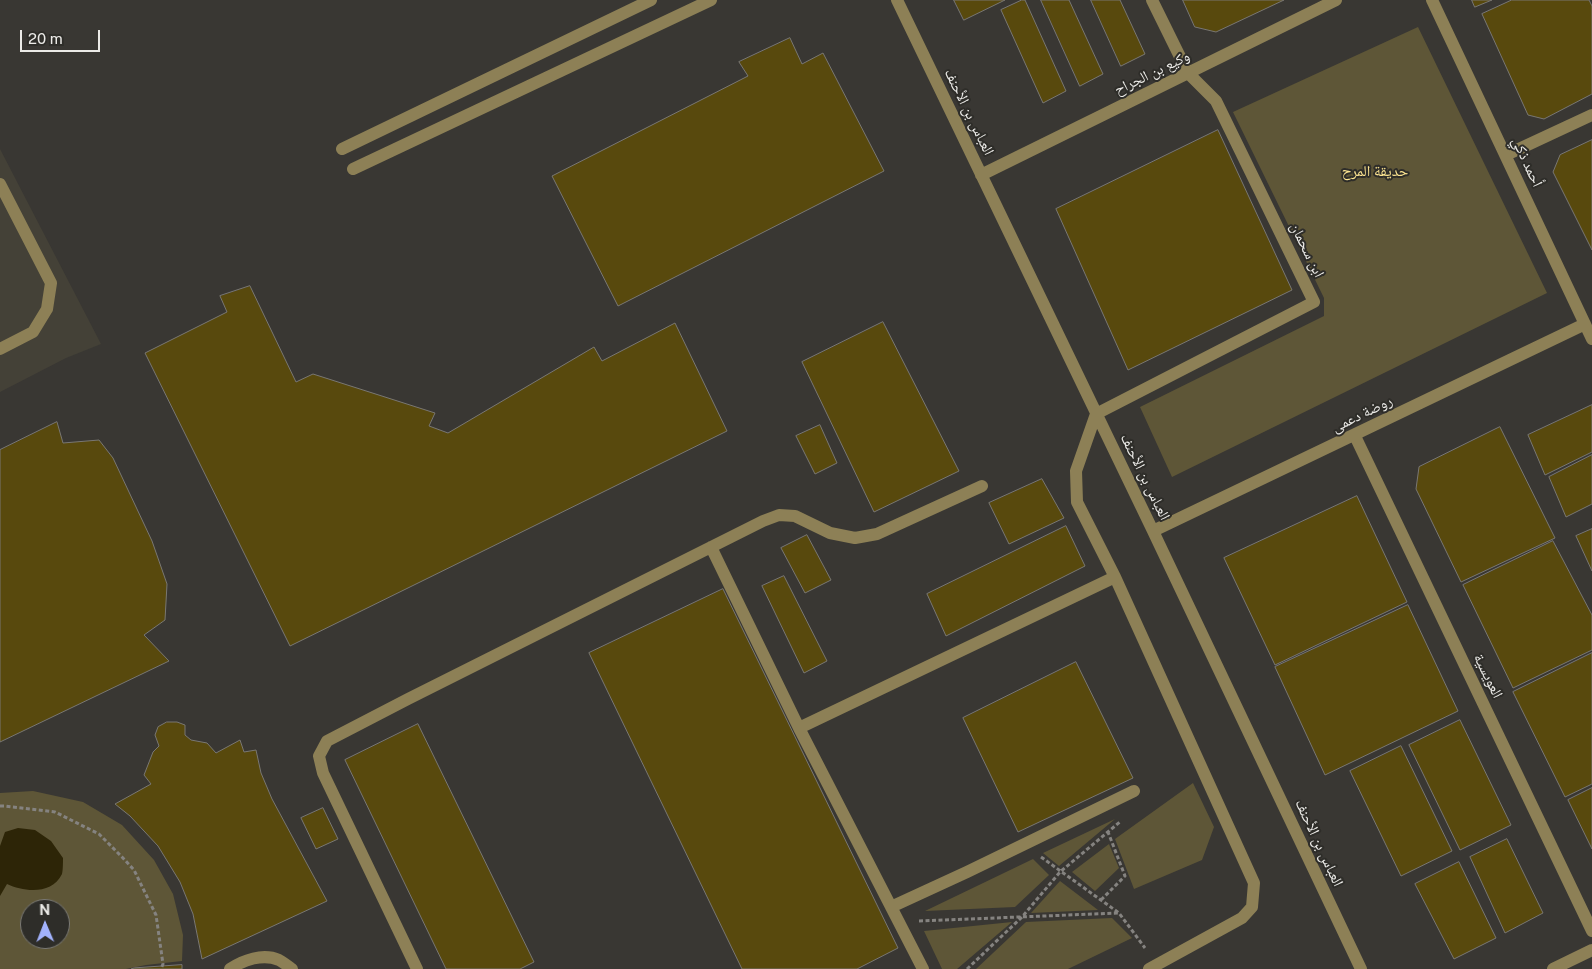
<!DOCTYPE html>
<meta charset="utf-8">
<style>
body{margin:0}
#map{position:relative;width:1592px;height:969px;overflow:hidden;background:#393733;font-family:"Public Sans",sans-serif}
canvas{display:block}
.north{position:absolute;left:20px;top:899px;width:50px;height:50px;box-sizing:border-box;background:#2e2d29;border:1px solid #7a7975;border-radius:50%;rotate:359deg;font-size:14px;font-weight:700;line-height:20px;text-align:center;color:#ecebe8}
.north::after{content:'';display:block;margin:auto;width:18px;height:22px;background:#a2b2fd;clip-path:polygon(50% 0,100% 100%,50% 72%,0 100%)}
.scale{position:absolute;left:20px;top:30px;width:80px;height:22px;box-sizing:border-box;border:2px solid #ecebe8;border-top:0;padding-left:6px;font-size:15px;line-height:18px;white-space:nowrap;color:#ecebe8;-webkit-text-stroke:4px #2e2d29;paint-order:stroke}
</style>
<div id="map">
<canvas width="1592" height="969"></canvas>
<div class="north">N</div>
<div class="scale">20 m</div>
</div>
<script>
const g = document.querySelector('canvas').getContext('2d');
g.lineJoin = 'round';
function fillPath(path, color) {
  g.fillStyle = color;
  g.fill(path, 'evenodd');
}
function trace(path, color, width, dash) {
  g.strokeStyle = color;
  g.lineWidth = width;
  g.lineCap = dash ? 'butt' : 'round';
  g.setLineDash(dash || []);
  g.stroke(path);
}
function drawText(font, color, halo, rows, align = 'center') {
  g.font = font + ' "Public Sans","Noto Naskh Arabic",sans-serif';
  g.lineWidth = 4;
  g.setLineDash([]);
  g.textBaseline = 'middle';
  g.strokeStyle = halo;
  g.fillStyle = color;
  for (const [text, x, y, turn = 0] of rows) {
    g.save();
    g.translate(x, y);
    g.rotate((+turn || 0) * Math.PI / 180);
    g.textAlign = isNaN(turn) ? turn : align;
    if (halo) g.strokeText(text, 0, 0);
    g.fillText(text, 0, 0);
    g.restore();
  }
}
const built = new Path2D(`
 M0 149 101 344 66 358 0 392Z`);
const green = new Path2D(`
 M1418 27 1547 293 1172 477 1140 407 1324 316V298L1233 112Z
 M1193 783 1214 827 1202 860 1134 889 1115 839Z
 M33 791 83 802 122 825 154 860 173 894 183 935 182 961 146 965 126 969H0V793ZM30 909H60V939H30Z
 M1115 819 1059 866 1043 853Z
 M1109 844 1119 868 1095 891 1072 872Z
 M1033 859 1049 875 1015 907 925 911Z
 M1060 881 1098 910 1031 913Z
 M1112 918 1132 938 1068 969H976L1026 922Z
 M1012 922 957 969H942L924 931Z`);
const water = new Path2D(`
 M18 828 35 830 51 841 63 858C63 862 63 870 62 874 52 895 24 892 7 884L0 896V846L5 832Z`);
const building = new Path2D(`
 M954 0H1005L964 20Z
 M1022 0H1025L1066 91 1043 103 1001 10Z
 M1041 0H1069L1103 74 1080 86Z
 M1091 0H1120L1145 54 1121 66Z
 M1183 0H1284L1216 32 1195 27Z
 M1472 0H1492L1475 7Z
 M1512 0H1589L1592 6V94L1544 119 1528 115 1482 14Z
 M790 38 802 64 823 53 884 171 618 306 552 176 748 76 739 62Z
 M1218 130 1292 290 1128 370 1056 209Z
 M1592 140V250L1553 172 1560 155Z
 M250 286 296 382 313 374 435 413 429 426 448 433 594 347 602 361 675 323 727 431 290 646 145 353 227 312 220 296Z
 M883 322 959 471 874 512 802 362Z
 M1592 405V452L1545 475 1528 435Z
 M57 422 63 443 99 440 113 458 152 541 167 584 165 620 144 635 169 661 0 742V450Z
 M820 425 837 463 815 474 796 436Z
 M1500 427 1555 538 1461 582 1416 489 1419 467Z
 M1592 455V504L1566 517 1549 477Z
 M1042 479 1064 518 1009 544 989 503Z
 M1357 496 1407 602 1275 665 1224 558Z
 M1066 526 1085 566 946 636 927 594Z
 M1592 529V571L1576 536Z
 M807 535 831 580 805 593 781 548Z
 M1553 541 1592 615V650L1513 688 1463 585Z
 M784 576 827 661 804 673 762 586Z
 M723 589 898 948 857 969H742L589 653Z
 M1408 605 1458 711 1325 775 1275 667Z
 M1592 653V784L1565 797 1513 692Z
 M1076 662 1133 778 1018 832 963 718Z
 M1460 720 1511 825 1460 850 1409 745Z
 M167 722H177L185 725V735L191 740 207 743 216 753 240 740 244 752 256 750 261 773 272 799 327 901 202 959 193 914 180 882 158 846 130 816 115 804 151 784 144 775 153 752 159 746 155 735 158 727Z
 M418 724 534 962 520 969H446L345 760Z
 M1401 746 1452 851 1401 876 1350 771Z
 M1592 788V849L1568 800Z
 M323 808 338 839 316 849 301 818Z
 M1507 839 1543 913 1505 933 1470 857Z
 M1459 862 1496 938 1454 959 1415 884Z
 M182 965V969H131L134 968Z`);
const path = new Path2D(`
 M0 806H4L55 812 99 834 122 857 134 870 156 915 163 964 161 969
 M1041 857 1119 913
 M1101 900 1125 876 1108 832
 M919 921 1119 913 1145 948
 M967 969 1022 917 1060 872 1121 821`);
const minor = new Path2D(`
 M897 0 1153 531 1361 969
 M1432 0 1592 339
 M342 149 651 0
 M1506 155 1592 115
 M353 169 711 0
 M981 175 1336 0
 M0 184 51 283 47 309 33 332 0 349
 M1355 436 1592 931
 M1153 531 1585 324
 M711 547 799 728 923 969
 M799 728 1115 577
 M891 907 967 872 1134 791
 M230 969C243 960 263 953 279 960 283 962 288 966 292 969
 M417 969 323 773 319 756 327 741 408 699 763 521 779 515 795 516 830 533 855 538 877 534 982 486
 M1149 969 1242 918 1252 907 1254 883 1115 577 1077 502 1076 471 1096 414 1314 302 1216 101 1188 73 1152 0
 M1553 969 1592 950`);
const streetNames = [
 ["وكيع بن الجراح",1152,73,-26],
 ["العباس بن الأحنف",969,112,64],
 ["أحمد ذكي",1527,162,65],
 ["ابن سحمان",1307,250,64],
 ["روضة دعمى",1362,414,-26],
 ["العباس بن الأحنف",1145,477,64],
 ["العويسية",1488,676,64],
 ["العباس بن الأحنف",1319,843,65]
];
const parkNames = [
 ["حديقة المرح",1375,171]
];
fillPath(built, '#444137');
fillPath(green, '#5e5637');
fillPath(water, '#2d2507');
fillPath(building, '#58490d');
trace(building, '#797773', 1);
trace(path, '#858380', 3, [4, 2.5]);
trace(minor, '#8d8056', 12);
drawText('15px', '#ecebe8', '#2e2d29', streetNames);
drawText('15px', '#fce490', '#2e2d29', parkNames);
</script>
